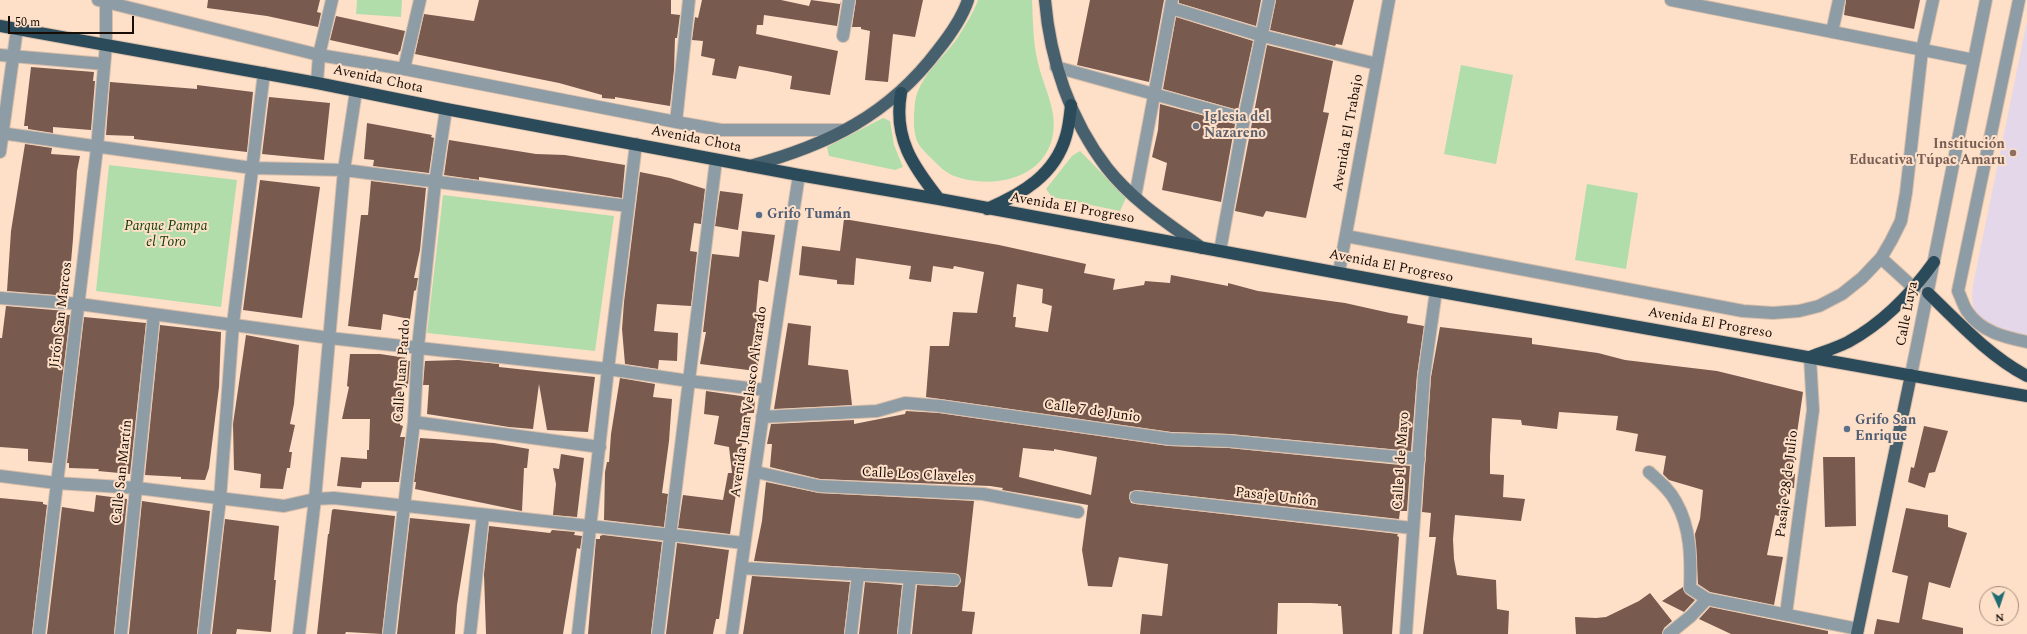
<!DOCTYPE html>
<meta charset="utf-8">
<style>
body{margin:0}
#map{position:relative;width:2027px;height:634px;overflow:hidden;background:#fee0c9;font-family:Spectral,serif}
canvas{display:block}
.north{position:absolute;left:1979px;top:586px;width:40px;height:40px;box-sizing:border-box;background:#fee0c9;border:1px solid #a28c7b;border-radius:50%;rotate:177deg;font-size:11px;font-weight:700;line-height:16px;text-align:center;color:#170d06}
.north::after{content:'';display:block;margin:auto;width:14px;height:18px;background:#206c71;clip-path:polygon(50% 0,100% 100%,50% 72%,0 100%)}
.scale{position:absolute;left:8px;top:16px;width:126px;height:18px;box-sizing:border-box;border:2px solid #170d06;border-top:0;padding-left:5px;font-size:12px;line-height:14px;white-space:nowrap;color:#170d06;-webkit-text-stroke:3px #fee0c9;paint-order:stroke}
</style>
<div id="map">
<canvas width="2027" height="634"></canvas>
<div class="north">N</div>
<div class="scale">50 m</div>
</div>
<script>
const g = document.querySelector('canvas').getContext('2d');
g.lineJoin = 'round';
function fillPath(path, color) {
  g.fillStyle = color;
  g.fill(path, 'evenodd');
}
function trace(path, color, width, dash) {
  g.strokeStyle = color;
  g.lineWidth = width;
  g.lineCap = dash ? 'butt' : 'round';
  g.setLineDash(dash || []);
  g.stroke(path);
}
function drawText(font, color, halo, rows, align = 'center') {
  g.font = font + ' Spectral,serif';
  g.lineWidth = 4;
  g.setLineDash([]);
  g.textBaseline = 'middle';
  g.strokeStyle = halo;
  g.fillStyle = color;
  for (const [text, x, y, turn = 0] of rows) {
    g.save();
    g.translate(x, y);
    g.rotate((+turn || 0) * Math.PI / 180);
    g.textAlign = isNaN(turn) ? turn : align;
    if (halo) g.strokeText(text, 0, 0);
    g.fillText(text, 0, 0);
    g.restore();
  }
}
const education = new Path2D(`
 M2027 21V335L1995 330 1978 316 1973 306 1972 296 1973 285Z`);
const green = new Path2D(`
 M357 0H402L401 17 356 14Z
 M978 0H1032C1033 21 1033 43 1038 63 1044 89 1059 112 1052 139 1041 181 990 189 954 176 946 173 939 166 933 160 927 154 918 146 916 138 913 127 914 114 915 102 919 76 944 58 958 37 965 26 974 12 978 0Z
 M1461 65 1513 75 1496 164 1444 154Z
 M883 118 890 121 894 145 903 167 895 170 829 156 827 147Z
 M1080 151 1126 198 1120 211 1052 197 1046 189 1072 156Z
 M109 165 237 180 221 307 96 291Z
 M1587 184 1638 193 1626 269 1575 260Z
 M443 195 614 216 595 351 427 333Z`);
const building = new Path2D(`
 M208 0H320L317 12 321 13 318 27 267 16 207 8Z
 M479 0H671V14L680 15 677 38H675L674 70 670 106 615 97V99L602 98V95L559 83 415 54 424 14 474 21Z
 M702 0H781L809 6 811 0 840 4 841 0 837 26 764 15 763 25H757L756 34 838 51 830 95 790 89 792 76 767 71 739 66 736 79 712 75 715 59 701 56 703 41 692 40 695 17 698 18Z
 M856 0H923L915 37 893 34 888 82 865 80 870 31 861 29V27H852Z
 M1090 0H1164L1149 82 1077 65Z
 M1179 0H1261L1256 26 1179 3Z
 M1276 0H1354L1342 45 1336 44 1335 46 1270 30Z
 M1846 0H1920L1914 29 1844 15Z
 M336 16 405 31 400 52 399 51 398 55 330 40Z
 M1176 17 1253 41 1238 110 1163 89Z
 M1267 45 1333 61 1323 112 1329 113 1306 218 1266 211 1263 217 1235 211Z
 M31 67 94 72 93 81H95L91 130 53 127V133L28 129V126H24Z
 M110 82 197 89V85L253 92 247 152 134 139V136L106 135Z
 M269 97 330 103 324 160 262 154Z
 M1160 104 1235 124 1221 202 1162 190 1167 163 1152 157 1158 130Z
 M367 123 432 135 431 137 434 138 429 173 373 166 374 160 364 159Z
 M449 140 536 154 565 155 625 165 622 198 479 177V180L444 175Z
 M25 144 52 148 51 154 80 156 77 171 73 239 68 296 7 291 11 231Z
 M640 172 670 178 705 189 701 224 694 223 690 251 697 252 691 306 657 304 654 331 678 333 677 361 659 360 658 369 625 364 622 329 624 302Z
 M260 180 320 187 302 318 243 310Z
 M371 181 426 188 420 250 414 278H418L416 290 414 291 410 319 383 314 381 330 348 326 361 215H368Z
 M720 191 743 194 738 230 715 226Z
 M844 219 999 245 1086 264 1084 273 1115 279 1113 290 1144 285 1145 281 1170 283 1171 275 1228 286V283L1258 291 1345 303 1390 313 1408 316 1407 323 1424 326 1417 375 1411 451 1230 434 1171 432 926 397 930 346H949L953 312 977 313 984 272 954 266 953 269 933 266 931 282 909 279 911 266 856 258 854 285 837 284V280L799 275 802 246 840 251ZM1017 284 1043 289 1042 303 1052 306 1048 332 1015 327 1016 317H1013Z
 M742 231 775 235 768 282 759 280 756 312 762 313 760 339H758V371H756L700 364 706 332H703L712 254 739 257Z
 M6 306 66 311V315H70L52 463 28 461V449L0 447V338H2Z
 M84 317 146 323 130 474 98 471 99 469 69 468V463H67Z
 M788 323 811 326 808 365 848 370 852 405 774 409Z
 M160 325 221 332 219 387 209 468 205 480 181 479V477L145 475Z
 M1440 327 1532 338V344L1598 353 1625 360 1717 371 1803 392 1796 440 1792 453 1795 454 1793 474H1795L1794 488 1788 487 1783 517 1775 515 1767 555 1783 557 1774 605 1710 592 1698 584 1695 534 1700 519 1703 490 1669 480 1663 474 1666 456 1635 451 1638 434 1616 430 1618 416 1559 412 1557 429 1522 425 1521 420 1492 418 1490 456V474L1504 475 1503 497 1525 499 1521 521 1455 515 1453 539 1454 559 1457 575 1496 580 1497 609 1509 611 1508 634H1423L1436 537H1429L1431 513 1422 512 1431 377Z
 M246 335 299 345 294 404 290 424 295 425 289 452H292L290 468H287L283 489 260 488 261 474 234 470 233 424Z
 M350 354H380L407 358V361H410L408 385 402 384 400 425 403 426 400 437H405L399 482H362L361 488 337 486 341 457 367 459V450H369L370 419H342L349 387 347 386Z
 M458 360 499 364V367L536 371 595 377 588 432 547 430 539 384 533 429 509 427 427 414 429 385H423L425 361Z
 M620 378 655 384 653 397 672 399 669 441 662 493 668 494 664 527 604 520 605 472 607 462H609L611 434Z
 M706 391 755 398 754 413H747L743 441 734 474H739L730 534 678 528 683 495 723 500 728 473H732L729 447 714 444 719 416 704 414Z
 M906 411 939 413 1169 446 1229 448 1410 466 1407 511H1400L1399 519 1137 490 1130 492 1129 497 1131 503 1135 504 1398 534 1397 536 1399 537 1392 634H1343L1341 606H1338V604L1310 603H1278L1277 634H1140L1142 614 1162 616 1168 564 1119 557 1112 587 1088 586 1082 550 1088 505 1002 490 1003 488 990 486 820 479 770 467 772 444H767L771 424 854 420V424L905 414ZM1023 448 1054 451V449L1097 457 1091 495 1019 477Z
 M1924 426 1948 431 1935 472 1929 473 1925 488 1908 482 1911 467 1914 468Z
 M420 438 494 443 529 449 527 468H524L522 511 415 489 416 482H414Z
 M561 454 584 458 577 517 553 515 556 484 553 468 559 469Z
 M1823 457H1855L1856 526 1825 527Z
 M766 482 819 493 974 501 962 611 975 612 972 634H912L917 585 957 587 961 581 958 574 754 561 762 521Z
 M96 495 127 499 114 634H47L62 507 94 512Z
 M0 498 43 502V504L47 505 32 634H0Z
 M142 501 210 511 197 634H129Z
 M1906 508 1948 515V527L1967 533 1950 588 1929 582 1922 619 1963 628V634H1874L1877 619 1899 623 1908 576 1892 572Z
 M334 509 395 516 382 634 346 632 345 634H317L328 534H329L332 510Z
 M410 518 470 524 457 605 455 634H397Z
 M225 519 279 526 274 580H276L271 632 237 629 236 634H212Z
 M489 526 550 533 552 530 575 532 574 535 582 536 580 549 577 548 563 634H486L484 574Z
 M603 535 662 542 651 634H588L596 539H600V536Z
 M677 543 729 550 719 619H716L713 634H666Z
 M752 576 850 582 844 634H743Z
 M865 582 902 585 897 634H859Z
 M1683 587 1686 594 1695 600 1684 612 1662 601Z
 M1650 593 1672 621 1664 628 1662 634H1576L1575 617 1596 618 1606 617 1639 601Z
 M1710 607 1828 631V634H1731L1699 619Z`);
const minor = new Path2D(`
 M98 0 319 55 404 69 676 122 721 130H844
 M1671 0 1974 60
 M2019 0 1958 291C1961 297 1963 305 1967 311 1981 332 2004 337 2027 342
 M1171 8 1263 36 1377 64
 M1832 32 1839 0
 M843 36 849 0
 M0 55 104 64
 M1056 67 1244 119
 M404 69 420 0
 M317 83 319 55 332 0
 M676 122 689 0
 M0 133 252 168 344 170 628 206
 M0 152 17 29
 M1135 197 1172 0
 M1346 236 1743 311 1773 313 1799 311 1819 306 1842 294 1862 278 1881 258 1891 241 1901 221 1906 193 1922 50 1933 0
 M1220 251 1244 119 1269 0
 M1881 258 1915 289
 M1339 272 1389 0
 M0 298 79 304 330 338 608 369 689 381 765 390
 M1911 375 1986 0
 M762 417 877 411 905 403 940 406 1170 439 1229 441 1419 459
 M414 422 600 447
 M756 472 819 486 983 494 1078 512
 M1649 472C1659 481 1670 490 1676 502 1691 528 1691 559 1690 588L1707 599 1858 629
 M0 476 56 483 137 488 284 506 315 499 334 498 744 543
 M1136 497 1412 528
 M741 568 954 580
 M1786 614 1813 410 1810 357
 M39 634 97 148 106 45V0
 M121 634 154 314
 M204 634 220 499 233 324 264 73
 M299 634 315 499 344 170 356 91
 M389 634 414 422 418 347 435 183 446 109
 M470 634 483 515
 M578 634 608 369 636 144
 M658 634 716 160
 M732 634C753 481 775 328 799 175
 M851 634 858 575
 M904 634 910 578
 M1406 634 1424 376 1436 291
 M1669 634 1691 616 1707 599`);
const major = new Path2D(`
 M1045 0C1050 60 1070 120 1107 168 1133 201 1169 224 1202 248
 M750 166C828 145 889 115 938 50 950 35 962 18 968 0
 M1857 634 1911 375`);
const highway = new Path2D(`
 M0 26 317 83 446 109 799 175 939 199 1436 291 2027 396
 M901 93C893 138 913 166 939 199
 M987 209C1022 194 1055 175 1066 136 1069 126 1070 115 1071 105
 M1928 293C1958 322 1989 356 2027 376
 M1810 357C1823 352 1836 348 1848 342 1883 323 1911 294 1934 262`);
const markers = [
 [1196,126,4,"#6b7280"],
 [2013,153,4,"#8d6e63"],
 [759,215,4,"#5c6f8a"],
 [1847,429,4,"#5c6f8a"]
];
const streetNames = [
 ["Avenida Chota",378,80,12],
 ["Avenida El Trabajo",1349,133,-80],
 ["Avenida Chota",696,140,11],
 ["Avenida El Progreso",1072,209,10],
 ["Avenida El Progreso",1391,267,11],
 ["Calle Luya",1908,314,-79],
 ["Jirón San Marcos",62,315,-83],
 ["Avenida El Progreso",1710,324,10],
 ["Calle Juan Pardo",403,371,-86],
 ["Avenida Juan Velasco Alvarado",750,402,-82],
 ["Calle 7 de Junio",1092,412,8],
 ["Calle 1 de Mayo",1402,461,-86],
 ["Calle San Martín",123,472,-84],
 ["Calle Los Claveles",918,476,3],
 ["Pasaje 28 de Julio",1788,484,-83],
 ["Pasaje Unión",1276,498,7]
];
const worshipNames = [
 ["Iglesia del",1204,118],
 ["Nazareno",1204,134]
];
const educationNames = [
 ["Institución",2005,145],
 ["Educativa Túpac Amaru",2005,161]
];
const serviceNames = [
 ["Grifo Tumán",767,215],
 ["Grifo San",1855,421],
 ["Enrique",1855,437]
];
const parkNames = [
 ["Parque Pampa",166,227],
 ["el Toro",166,243]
];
fillPath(education, '#e4d7ea');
fillPath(green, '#b1ddaa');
fillPath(building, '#795a4f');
trace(minor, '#d9beaa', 14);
trace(major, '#d9beaa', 14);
trace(highway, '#d9beaa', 14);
trace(minor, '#8e9da5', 12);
trace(major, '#46606e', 12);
trace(highway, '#2c4b5a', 12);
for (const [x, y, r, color] of markers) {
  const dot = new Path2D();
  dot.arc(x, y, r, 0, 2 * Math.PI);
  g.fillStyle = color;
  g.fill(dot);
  trace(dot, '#fee0c9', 1.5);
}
drawText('14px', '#170d06', '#fee0c9', streetNames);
drawText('bold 14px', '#5b616d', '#fee0c9', worshipNames, 'left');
drawText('bold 14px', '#785e54', '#fee0c9', educationNames, 'right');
drawText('bold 14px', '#4e5e75', '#fee0c9', serviceNames, 'left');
drawText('italic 14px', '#114109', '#fee0c9', parkNames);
</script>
